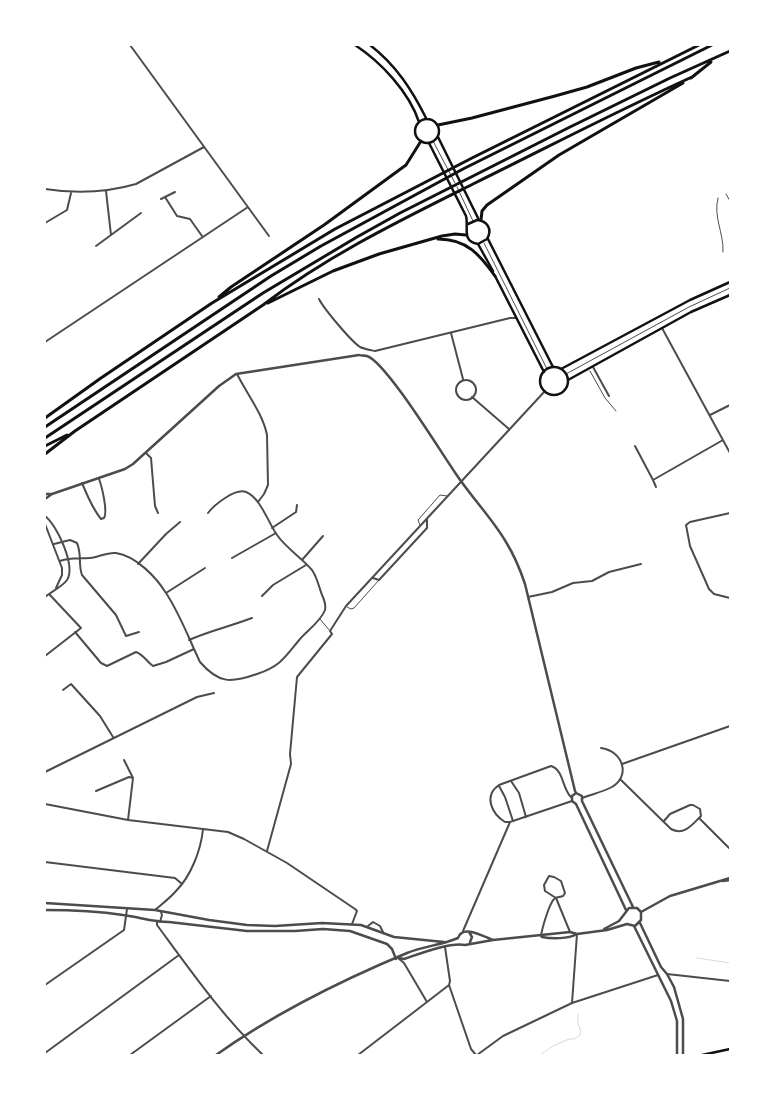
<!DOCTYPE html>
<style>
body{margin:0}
#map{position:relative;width:775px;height:1100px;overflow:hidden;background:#fff;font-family:Bitter,serif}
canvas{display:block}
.frame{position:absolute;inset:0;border:46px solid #fff;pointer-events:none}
</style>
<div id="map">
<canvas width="775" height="1100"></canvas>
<div class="frame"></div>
</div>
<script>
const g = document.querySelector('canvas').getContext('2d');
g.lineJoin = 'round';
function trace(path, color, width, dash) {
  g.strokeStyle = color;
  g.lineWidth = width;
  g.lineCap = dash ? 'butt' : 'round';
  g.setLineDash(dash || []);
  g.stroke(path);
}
const stream = new Path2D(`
 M697 958 730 963
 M540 1055 553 1046 569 1039H574L580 1035 581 1032 578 1023V1014`);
const service = new Path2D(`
 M433 141 455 183
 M457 187 473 221
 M484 243 547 369
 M566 374 689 307 730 288
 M420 525 418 520 440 495 447 496
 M347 607 351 609 354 608 379 580`);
const pedestrian = new Path2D(`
 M726 194 730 201
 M718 198C713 217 724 233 723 252
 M590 371 605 398 616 411
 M320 619 330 631`);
const minor = new Path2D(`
 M130 45 269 236
 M45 189C77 194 105 193 136 184L204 147
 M165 197 175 192
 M161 199 165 197 177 216 190 219 202 236
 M45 223 67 210 71 193
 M111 235 141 213
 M96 246 111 235 106 191
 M319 299C324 309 351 341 360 347 364 349 370 350 375 351L510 318H516
 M662 328 730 453
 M451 333 463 379
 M45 342 248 207
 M593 367 609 396
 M237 374C247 394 263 414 267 435L268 485 264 494 258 502
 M456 390a10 10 0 1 1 20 0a10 10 0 1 1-20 0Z
 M472 397 509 429
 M710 415 730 405
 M635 446 653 480 723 440
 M146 453 151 458 155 506 158 513
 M653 480 656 487
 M82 483C88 497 92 508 101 519L104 518C108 512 102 487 99 479
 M730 513 690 522 686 525 690 546 709 589 714 594 730 598
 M45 516C57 525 76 566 67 580 62 587 52 591 45 597
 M45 524 62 568V575L56 588
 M272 528 296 512 297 505
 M54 544 70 540 77 543C82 555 78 564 82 575L116 615 126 636 139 632
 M232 558 276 533
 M302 560 323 536
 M60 561C71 557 79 559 90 558 99 557 107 552 116 553 136 556 156 577 166 593 180 614 189 639 200 662 219 684 231 683 257 674 281 666 285 657 300 639 308 630 321 621 325 610 326 605 324 599 322 595 319 587 317 577 312 570 301 557 287 549 277 535 269 524 260 497 246 492 235 488 214 505 208 513
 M138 564 166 534 180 522
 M373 578 379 580 427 528V519
 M166 593 205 568
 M262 596 273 585 306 565
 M528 597 552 592 573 583 592 581 609 572 641 564
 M75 632 101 663 107 666 136 652C144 655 146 661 153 666L166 662 194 649
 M189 640C209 631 231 626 252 618
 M45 656 81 628 49 594
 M63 690 71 684 100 716 113 737
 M124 760 133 778
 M622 764 730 726
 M45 772 197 697 214 693
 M620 779 671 829C684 836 692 825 701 816L700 809 693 805H690L670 814 664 821
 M511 781 519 793 526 817
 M499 786 505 797 513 821
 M96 791 129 777 133 778 128 820
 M571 797C562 789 564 770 551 766L499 785C483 796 492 814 505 822H510L572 801
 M582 798C592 794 603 792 612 787 631 776 623 751 601 748
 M45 804 128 820 228 832 244 839 287 863 355 909 357 911 352 924
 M699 818 730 849
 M267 851 291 764 290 754 297 677 332 634 330 631 346 606 545 391
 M45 862 175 878 182 884
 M155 910C162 904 170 898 176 891 191 876 201 850 203 829
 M157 922V925C190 970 223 1017 263 1055
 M160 922 162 915 161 912
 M368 926 373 922 380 926 383 932
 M463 931 510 822
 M541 936C542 929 549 903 555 898 558 897 561 897 563 896L565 893 561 881 554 877 549 876 544 885 545 891 556 898 570 932
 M398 958 404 963 427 1002 449 985 450 981 445 947
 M667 974 730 981
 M45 985 124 930 127 909
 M449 985 471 1049 476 1055
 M572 1003 577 934
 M45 1053 179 955
 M130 1055 211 996
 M358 1055 427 1002
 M477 1055 503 1036 572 1003 658 975`);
const tertiary = new Path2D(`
 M45 494H52L125 469 133 464 219 386 236 374 359 355C361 356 364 355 367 356 386 362 442 454 456 474 472 498 492 518 506 542 514 555 520 569 525 584L575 791 576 793 582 796V801L633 907
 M45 499 52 494
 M576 793 572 796V801L576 804 626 910
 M723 881 730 880
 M45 903 155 910 209 920 247 925 275 926 322 923 361 925 394 937 444 942
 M45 910C71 910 97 911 123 915 139 917 153 922 169 922L247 931H295L323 929 350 931 387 944 392 949 396 959
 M641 912 670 896 730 878
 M640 923 661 967 667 974 674 987 683 1019V1055
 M634 926 671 1001 677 1021V1055
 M469 932 472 937 470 942
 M542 937C552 939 568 939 577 934L607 930 627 924 635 926 641 920V912L637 908H629L619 921 604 929
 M399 958 404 959C419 954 450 942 465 945L493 940 570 932 577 934
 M216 1055C275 1013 340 981 407 953 424 946 442 945 458 938 462 924 483 936 493 940`);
const secondary = new Path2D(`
 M355 45C381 62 409 92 419 122
 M370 45C396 65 412 90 426 118
 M415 131a12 12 0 1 1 24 0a12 12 0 1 1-24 0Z
 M438 137 479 220
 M429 143 466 216C469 228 461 241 478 244L487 239C493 229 487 221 477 220L468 224
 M488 239 553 367
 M478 244 493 271
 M495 276 544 372
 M540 381a14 14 0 1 1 28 0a14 14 0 1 1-28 0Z
 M561 369 690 300 730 282
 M568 380 691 312 730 295
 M702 1055 730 1049`);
const trunk = new Path2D(`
 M691 78 711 62
 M438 125 472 118 555 96 587 87 636 68 659 62
 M481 220 482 211 487 205 559 155 683 83
 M438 239C467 239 480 255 495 276
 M219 297 231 287 324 225 406 165 421 141
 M268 303 333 271 379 254 442 236 455 234 466 235
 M45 418 101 378 212 303 335 229 472 158 699 45
 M45 427 271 276 321 246 463 169 712 45
 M45 438 263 293 357 237 400 213 568 128 670 78 730 51
 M45 446 67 435
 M45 454 75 431 263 305C328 255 403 219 477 182 548 147 619 110 692 77`);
trace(stream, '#d9d9d9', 1);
trace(service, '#4c4c4c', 1);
trace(pedestrian, '#4c4c4c', 1);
trace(minor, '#4c4c4c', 2);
trace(tertiary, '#4c4c4c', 2.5);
trace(secondary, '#111', 2.5);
trace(trunk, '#111', 3);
</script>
